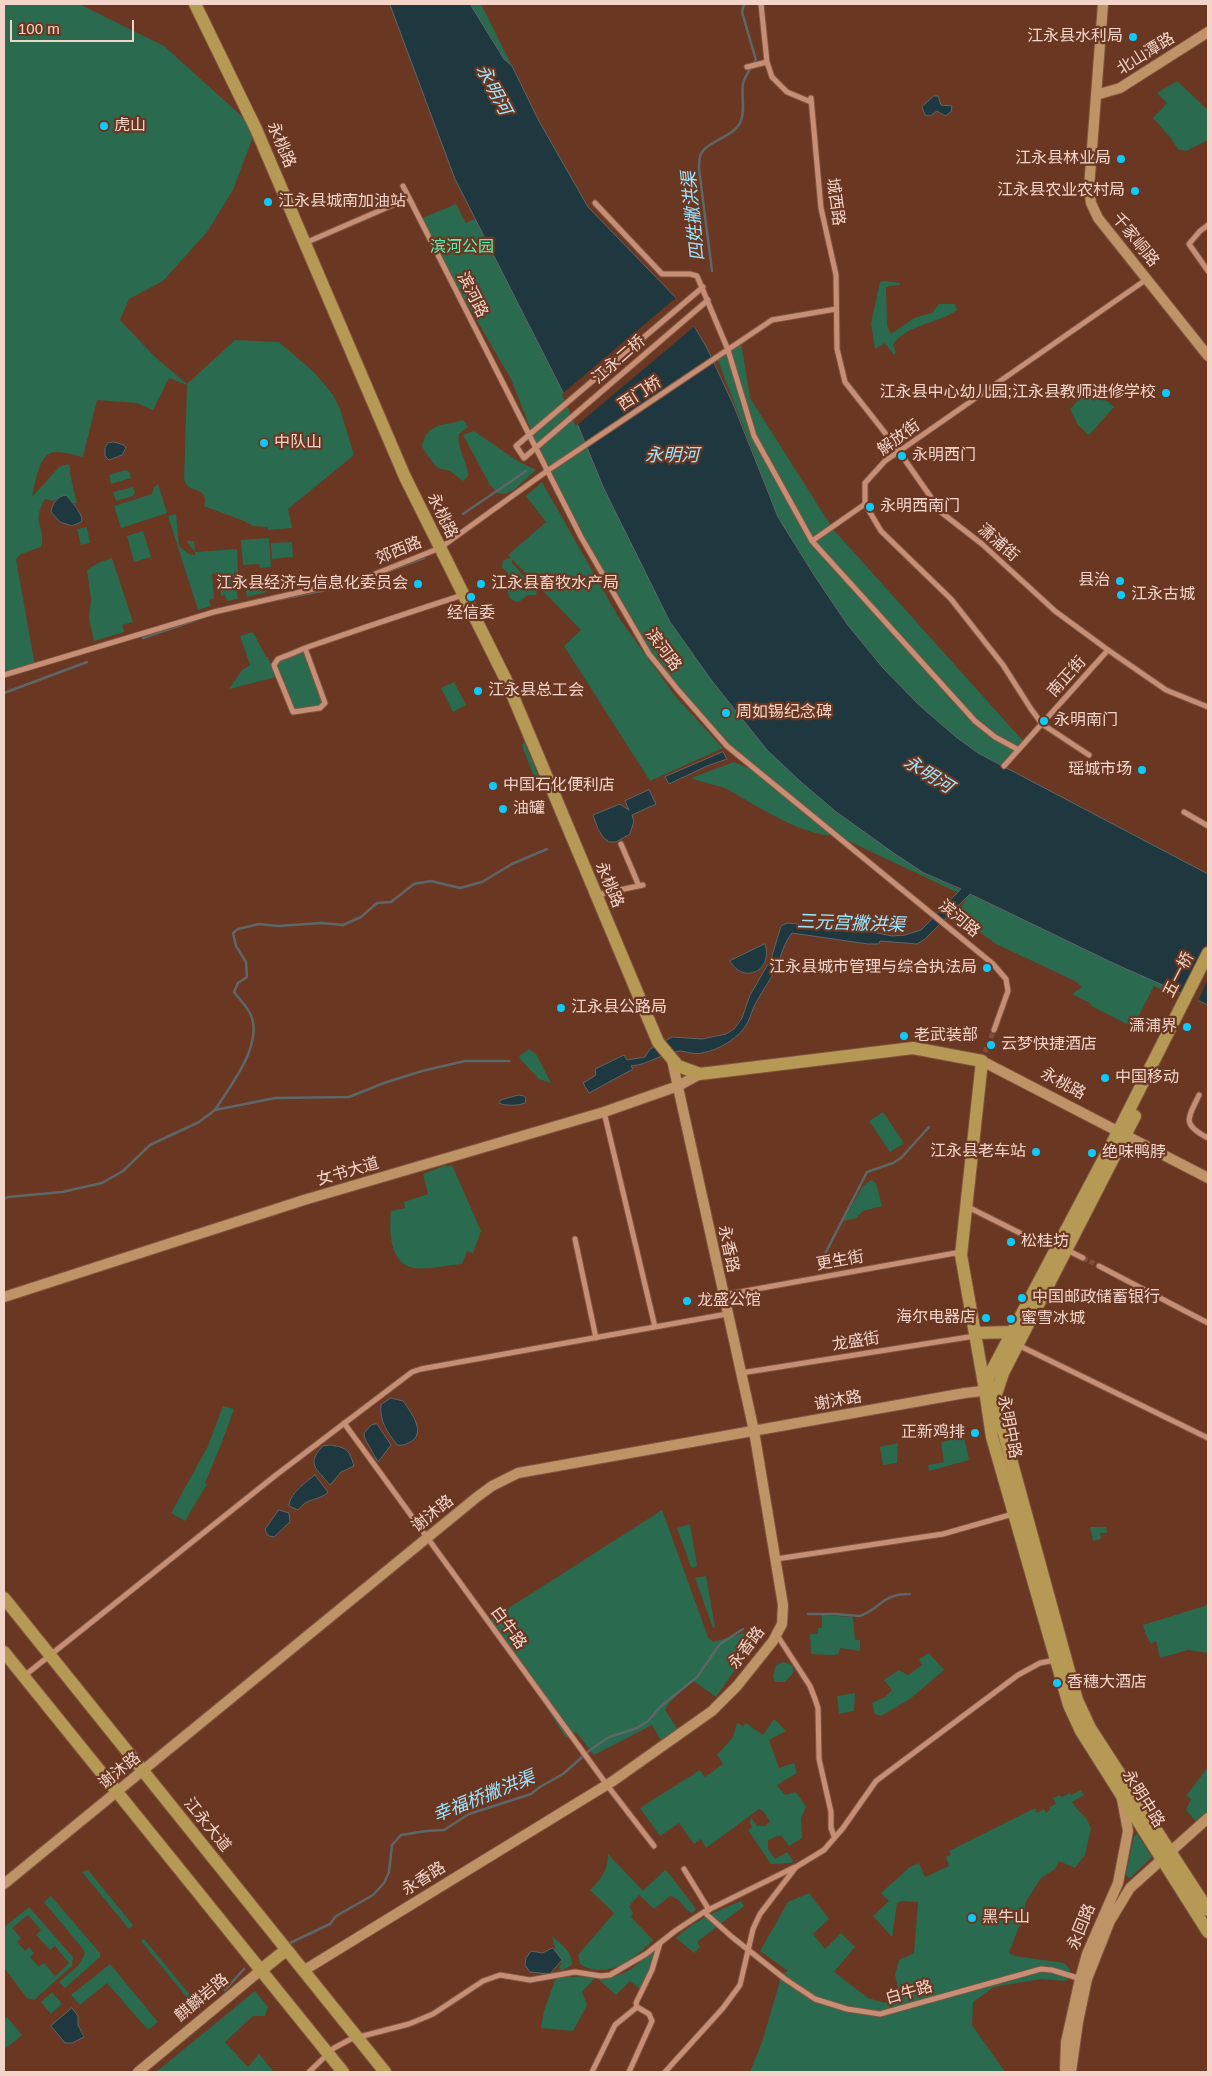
<!DOCTYPE html>
<meta charset="utf-8">
<style>
body{margin:0}
#map{position:relative;width:1212px;height:2076px;overflow:hidden;background:#693722;font-family:Helvetica,sans-serif}
canvas{display:block}
.frame{position:absolute;inset:0;border:5px solid #f3d4c8;pointer-events:none}
.scale{position:absolute;left:10px;top:20px;width:124px;height:22px;box-sizing:border-box;border:2px solid #f3d4c8;border-top:0;padding-left:6px;font-size:15px;line-height:18px;white-space:nowrap;color:#f3d4c8;-webkit-text-stroke:4px #693722;paint-order:stroke}
</style>
<div id="map">
<canvas width="1212" height="2076"></canvas>
<div class="frame"></div>
<div class="scale">100 m</div>
</div>
<script>
const g = document.querySelector('canvas').getContext('2d');
g.lineJoin = 'round';
function fillPath(path, color) {
  g.fillStyle = color;
  g.fill(path, 'evenodd');
}
function trace(path, color, width, dash) {
  g.strokeStyle = color;
  g.lineWidth = width;
  g.lineCap = dash ? 'butt' : 'round';
  g.setLineDash(dash || []);
  g.stroke(path);
}
function drawText(font, color, halo, rows, align = 'center') {
  g.font = font + ' Helvetica,"Noto Sans SC",sans-serif';
  g.lineWidth = 4.5;
  g.setLineDash([]);
  g.textBaseline = 'middle';
  g.strokeStyle = halo;
  g.fillStyle = color;
  for (const [text, x, y, turn = 0] of rows) {
    g.save();
    g.translate(x, y);
    g.rotate((+turn || 0) * Math.PI / 180);
    g.textAlign = isNaN(turn) ? turn : align;
    if (halo) g.strokeText(text, 0, 0);
    g.fillText(text, 0, 0);
    g.restore();
  }
}
const green = new Path2D(`
 M4 4H79L164 46 256 129 233 190 207 232 163 281 129 299 120 320 154 356 187 384 235 340 279 342 315 373 333 395 340 409 354 455 288 509 292 528 268 530V527L253 526 244 521 204 506C209 493 197 490 188 487L184 480 187 385 169 378 153 410 137 403 97 400 83 457C75 455 65 452 56 452 39 451 35 484 32 497L59 467 68 464 70 466V474L77 503 71 504 69 498 62 496 53 501 45 499C30 524 47 527 41 547L21 554 16 559 35 666 4 676Z
 M470 4H481L512 66 504 59Z
 M1177 81 1208 110V140L1186 151 1178 149 1170 137 1153 118 1167 103 1157 93Z
 M456 204 466 223 475 219 570 406 670 622 712 681 767 750 835 811 924 873 1174 990 1173 995 1154 986 1133 1027 1091 1006 1090 1003 1072 994 1082 987 1075 981 996 944 962 919 968 914 961 908 967 897 838 836C801 836 759 807 727 789 715 784 703 783 691 778L734 762 758 772 727 746 649 654 547 471 511 379 434 247 420 219Z
 M885 281 900 283V285L889 286 886 288 887 326 891 334 914 318 932 313 939 304H955L957 310C938 324 906 324 893 345L896 352 894 355 885 343 875 349 871 323 880 282Z
 M741 342 750 398 833 529 1024 742 1004 766 978 753 956 737 919 705 883 668 847 624 814 575 778 517 717 358Z
 M1091 387 1114 407 1089 435 1078 425 1070 409Z
 M463 420 468 427 459 434C456 448 468 461 468 476L463 481 450 471 438 468 433 463 422 447C426 423 443 426 463 420Z
 M474 431 516 460 536 470 515 489 505 494 497 493 490 485 463 435Z
 M126 470 130 473 131 478 111 484 109 475Z
 M542 482 619 618 676 697 723 748 650 781 564 646 581 630 512 559V563L537 591 536 595H528L519 602C511 602 509 597 507 590 513 582 511 574 502 568L503 560 511 558 508 555 546 522 526 496Z
 M158 484 167 513 121 528 114 506 152 494 154 487Z
 M133 487 135 492 133 496 116 501 113 492Z
 M176 514 179 546 189 554 195 555V552L186 541H194L195 552 237 549 238 572 234 573 238 599 227 601 225 595 221 596 219 573 212 574 214 598 209 600 211 606 198 610 168 516Z
 M87 527 90 543 81 545 77 529Z
 M143 531 151 557 134 562 127 536Z
 M269 538 271 567 260 568 259 564 243 565 241 540Z
 M292 542 293 557 272 559 271 543Z
 M112 558 133 622 122 625 124 632 94 641 89 618 91 599 87 570 98 563Z
 M261 577 267 592 247 597 244 581 260 580Z
 M253 632 266 657H268L276 677 229 689 242 670 250 665 240 636Z
 M305 648 325 705 293 712 275 668 276 661Z
 M454 682 466 705 453 712 441 688Z
 M524 741 541 782 535 779 522 746Z
 M529 1049 536 1054 551 1083 539 1079 521 1060 519 1056Z
 M883 1112 904 1143 890 1152 869 1121Z
 M446 1165 447 1167 452 1165 481 1231 473 1253 467 1251 462 1264C447 1265 429 1270 414 1268 389 1264 389 1230 391 1211L405 1208 404 1202 428 1194 423 1174Z
 M871 1180 876 1183 882 1206 863 1211 856 1218 843 1221 863 1186Z
 M223 1406 234 1409 222 1442 205 1483 207 1484 185 1521 171 1513 208 1446Z
 M964 1437 969 1460 929 1471 928 1465 944 1462 941 1442Z
 M898 1443 897 1463 883 1465 880 1447Z
 M662 1510 708 1637 713 1642 750 1631 748 1651 716 1697 692 1680 669 1703 665 1710 680 1733 664 1745 652 1725 594 1755 576 1732 566 1738 490 1620Z
 M690 1524 697 1565 694 1568 691 1567 677 1528Z
 M1090 1527H1106L1107 1533H1100L1101 1539 1093 1541Z
 M706 1576 715 1627 713 1628 695 1578Z
 M1208 1605V1653L1188 1650 1160 1658 1156 1641 1151 1644 1146 1635 1143 1625Z
 M822 1615 853 1617 855 1640H860V1651L840 1648 839 1654 832 1655 811 1654 810 1634H818V1628H822Z
 M929 1653 944 1670 910 1699 881 1716 875 1714 872 1703 885 1697 892 1690 884 1680 899 1670 908 1675 922 1665 919 1659Z
 M784 1662 792 1665 794 1672 785 1682H775L773 1677 776 1665Z
 M855 1693 854 1711 839 1714 837 1696Z
 M774 1719 786 1731 769 1740 779 1768 794 1763 797 1773 777 1785 785 1795 796 1792 806 1807 801 1818 802 1838 789 1846 781 1835 768 1840V1849L775 1859 787 1852 793 1861 792 1863 771 1864 748 1830 752 1827 750 1822 751 1817 757 1826H765L770 1821 763 1811 759 1809 706 1848 701 1839 694 1844 679 1823 660 1836 640 1808 700 1770 705 1777 723 1764 717 1755 733 1737 737 1723 743 1726 746 1723 763 1735Z
 M1208 1767V1812L1196 1822 1186 1810 1191 1799 1186 1796Z
 M1081 1790 1084 1795 1072 1802 1077 1809 1086 1818 1091 1828 1085 1855 1075 1868 1059 1861 1055 1869 1041 1878 1025 1903V1919L1018 1929 1009 1953 1015 1956 1064 1963 1070 1969 1069 1977 1066 1981 1041 1979 994 1987 973 2002 972 2025 1005 2072H750L762 2042 782 1974 788 1971 760 1951 788 1902 809 1893 829 1919 813 1934 825 1949 841 1933 855 1947 834 1972 868 1998 885 2003 899 1992 895 1975 899 1960 914 1953 918 1902 902 1901 897 1903 892 1937 873 1916 889 1901 881 1893 910 1867 919 1863 925 1877 949 1866 946 1857 951 1855 949 1851 1035 1808 1037 1813 1044 1809 1046 1813 1050 1810 1049 1807 1056 1804 1053 1798 1060 1795 1062 1797 1070 1793 1071 1795Z
 M1137 1834 1152 1857 1129 1879 1126 1874 1134 1836Z
 M608 1854 643 1891 665 1870 667 1871 696 1909 692 1913C682 1909 684 1900 670 1896L654 1909 639 1895 629 1906 633 1913 631 1917 653 1940C635 1959 607 1981 580 1964L578 1955 614 1913 590 1890C601 1879 608 1870 608 1854Z
 M88 1870 133 1925 129 1929 82 1872Z
 M51 1896 100 1953V1957L65 1988 59 1982 78 1966 85 1954 83 1949 44 1902Z
 M741 1901 744 1906 697 1942 700 1947 694 1953 676 1938C695 1920 717 1911 741 1901Z
 M29 1907 73 1957 72 1966 34 2000 27 1998 4 1968V1927ZM28 1915 41 1930 36 1935 50 1950 55 1946 69 1963 55 1976 44 1963 39 1967 30 1957 34 1953 29 1947 25 1951 17 1942 21 1938 12 1928Z
 M552 1936C562 1945 572 1951 572 1965L563 1970H559L562 1960 556 1952Z
 M144 1939 191 1996 188 1999 141 1941Z
 M656 1949 653 1961 641 1990 630 1981 616 1995 597 1978 594 1979 582 1992 587 2005 573 2031 541 2028 544 2011 556 1977 615 1976 630 1970Z
 M110 1964 158 2022 148 2030 107 1983 80 2005 71 1995Z
 M255 1991 268 2007 265 2016H253L225 2042 248 2067 259 2054 274 2072H156Z
 M52 1992 62 2004 51 2014 41 2002Z
 M7 2017 22 2035 4 2050V2020Z`);
const water = new Path2D(`
 M390 4H470L504 59 512 66 539 121 588 207 680 302 707 348 734 406 778 517 814 575 847 624 883 668 919 705 956 737 978 753 1208 874V1005L1115 964 970 894 925 939 917 944 880 941 879 944H868L792 933C784 943 781 956 776 968 771 980 763 989 757 1001 753 1007 751 1015 748 1022 740 1038 719 1050 702 1053 694 1055 686 1051 679 1051 662 1053 648 1065 631 1066L633 1069 589 1093 583 1083 596 1075 595 1069 624 1055 627 1060 645 1057 650 1049 672 1037 702 1039 726 1034 734 1029 742 1018 750 995 771 959 781 926 787 923 863 930 892 936 905 935 921 930 961 889 924 873 895 854 835 811 801 782 767 750 712 681 670 622 604 489 570 406 455 179Z
 M934 96H938L941 105 952 106 951 112 945 116 937 111 930 116 925 115 922 107Z
 M114 442 124 445 126 448 122 455 109 460 105 456V447L108 443Z
 M66 495C72 502 80 511 82 519L81 522 72 526 60 522 51 512C52 503 58 496 66 495Z
 M723 752 727 759 707 766 669 784 665 777Z
 M649 790 656 804 632 815 634 821 630 834 616 842H609L603 837 598 829 593 815 620 804 629 810 625 801Z
 M765 944C774 971 743 985 730 961Z
 M519 1095 524 1096 526 1099 525 1103C518 1106 505 1106 499 1103L501 1100Z
 M391 1398 403 1401C410 1411 426 1431 412 1441 407 1444 403 1446 397 1445 388 1432 379 1422 381 1405Z
 M377 1424 391 1445 378 1462 365 1439 364 1433 371 1425Z
 M331 1445C348 1448 349 1450 354 1466L341 1472 330 1485C317 1469 305 1464 323 1446Z
 M315 1475 328 1492C318 1502 309 1496 298 1510L289 1506C289 1494 306 1482 315 1475Z
 M279 1510 289 1513 290 1522 274 1537 269 1536 265 1531 266 1528Z
 M553 1948 562 1960 550 1974 530 1972 525 1965 526 1958 531 1951 542 1953Z
 M72 2008 78 2016V2025L84 2037 72 2043H65L51 2026Z`);
const pier = new Path2D(`
 M678 296 696 325 576 426 562 394Z
 M1208 941V979L1197 1003 1181 996Z`);
const stream = new Path2D(`
 M712 271 699 169C699 164 699 158 701 154 707 141 733 137 740 123 746 111 741 97 743 84 745 75 751 68 756 60L742 12 744 4
 M463 514 526 471
 M378 575 424 558
 M281 599 321 591 363 580
 M143 638 196 620
 M4 693 87 662
 M215 1110C230 1086 261 1048 252 1018 249 1008 240 1000 234 992L238 983 247 977 246 962 236 946 233 933 238 929 259 924 278 926 322 923 343 925 361 917 377 903 391 902 414 884 431 881 460 888 482 882 512 864 547 849
 M4 1199 8 1197 62 1192 102 1183 123 1171 150 1145 199 1122 215 1110 275 1098 349 1097 384 1083 422 1071 465 1061H509
 M824 1256 867 1172 893 1163 901 1158 929 1127
 M808 1614H835L860 1616C882 1608 881 1594 910 1594
 M290 1943 330 1924 336 1916 373 1895 384 1883 389 1872 392 1845 401 1835 426 1831 444 1830 469 1814 531 1794 540 1787 563 1774 590 1750 609 1737 637 1728 648 1721 660 1707 697 1677 720 1644 743 1629
 M225 1990 244 1969`);
const streetTunnel = new Path2D(`
 M985 1052 994 1030
 M1032 1239 1048 1246
 M1083 1258 1099 1266`);
const street = new Path2D(`
 M761 4 767 62 772 77 787 92 811 102
 M747 67 767 62
 M811 98 821 208 836 275 837 349 845 382 893 443 942 513 982 544 1055 611 1108 650 1166 690 1208 707
 M403 186 581 537 649 654 678 690 727 746 993 964 1006 979 1008 991 994 1030
 M595 203 662 274H690L697 276 728 350 754 436 812 541 975 721 995 737 1017 749
 M1208 225 1200 231 1189 244 1208 271
 M305 243 409 198
 M703 287 516 446 524 458 708 300
 M812 541 865 504
 M305 648 325 703 320 708 293 712 275 668 274 665 278 659C289 655 294 653 305 648 357 630 410 612 463 595
 M4 675 214 612 370 576 440 548 547 471 772 320 836 309
 M1089 755 1042 724 1031 709 1003 665 951 599 881 531 865 504V483L885 461 1147 279
 M1004 766 1108 650
 M1184 812 1208 826
 M621 844 639 886
 M596 895 643 885
 M1199 1095C1188 1119 1181 1124 1208 1138
 M604 1112 655 1327
 M968 1207 1032 1239
 M575 1239 596 1338
 M1067 1250 1083 1258
 M1099 1266 1208 1323
 M723 1295 961 1252
 M1018 1345 1208 1438
 M741 1373 975 1336
 M344 1423 607 1785 654 1846
 M776 1559 943 1534 1013 1514
 M777 1635 810 1686 815 1699 818 1708 819 1759 831 1812V1828L834 1836
 M24 1676 276 1475 412 1372 421 1369 727 1314
 M684 1869 709 1910
 M704 1912 732 1937 785 1979 815 1999 847 2009 880 2014 1041 1969 1052 1970 1081 1979
 M309 2072 334 2048 351 2039 409 2024 433 2014 483 1981 500 1975 530 1980 575 1972 601 1976 610 1975 646 1954 675 1931 704 1912 795 1867
 M592 2072 615 2025 637 2007
 M629 2072 652 2021 649 2014 637 2007 636 2003 652 1970 660 1943
 M665 2072 723 2008 740 1985 753 1929 760 1914 796 1867 824 1850 843 1828 876 1781 1018 1675 1040 1663 1055 1660`);
const secondary = new Path2D(`
 M1103 4 1089 188 1091 203 1098 218 1208 356
 M1096 95 1120 88 1208 32
 M982 1061 1208 1178
 M4 1297 304 1200 604 1112 678 1086 700 1074
 M4 1884 477 1497 492 1486 518 1473 965 1393 991 1390
 M303 1971 613 1781 712 1711 737 1686 773 1641 782 1624 783 1605 754 1431 672 1060
 M1065 2069 1066 2042 1080 1979 1087 1954 1118 1883 1128 1831 1122 1799
 M138 2072 261 1970
 M1071 2072 1078 2022 1087 1979 1110 1921 1130 1888 1208 1818`);
const primary = new Path2D(`
 M195 4 256 129 405 477 507 682 658 1042 678 1066 700 1074 913 1048 982 1061 961 1255 985 1390
 M1208 953 1118 1132 989 1376 985 1390 992 1437 1069 1705 1081 1731 1208 1932
 M1135 1116 1003 1373 996 1394 997 1408 1077 1700 1090 1728 1208 1910
 M975 1333 1012 1332
 M4 1598 385 2072
 M4 1652 343 2072
 M261 1970 286 1950`);
const markers = [
 [1133,37,5,"#0ecafa"],
 [104,126,5,"#0ecafa"],
 [1121,159,5,"#0ecafa"],
 [1135,191,5,"#0ecafa"],
 [268,202,5,"#0ecafa"],
 [1166,393,5,"#0ecafa"],
 [264,443,5,"#0ecafa"],
 [902,456,5,"#0ecafa"],
 [870,507,5,"#0ecafa"],
 [1120,581,5,"#0ecafa"],
 [418,584,5,"#0ecafa"],
 [481,584,5,"#0ecafa"],
 [1121,595,5,"#0ecafa"],
 [471,597,5,"#0ecafa"],
 [478,691,5,"#0ecafa"],
 [726,713,5,"#0ecafa"],
 [1044,721,5,"#0ecafa"],
 [1142,770,5,"#0ecafa"],
 [493,786,5,"#0ecafa"],
 [503,809,5,"#0ecafa"],
 [987,968,5,"#0ecafa"],
 [561,1008,5,"#0ecafa"],
 [1187,1027,5,"#0ecafa"],
 [904,1036,5,"#0ecafa"],
 [991,1045,5,"#0ecafa"],
 [1105,1078,5,"#0ecafa"],
 [1036,1152,5,"#0ecafa"],
 [1092,1153,5,"#0ecafa"],
 [1011,1242,5,"#0ecafa"],
 [1022,1298,5,"#0ecafa"],
 [687,1301,5,"#0ecafa"],
 [986,1318,5,"#0ecafa"],
 [1011,1319,5,"#0ecafa"],
 [975,1433,5,"#0ecafa"],
 [1057,1683,5,"#0ecafa"],
 [972,1918,5,"#0ecafa"]
];
const poiNames = [
 ["江永县水利局",1123,37,"right"],
 ["虎山",114,126],
 ["江永县林业局",1111,159,"right"],
 ["江永县农业农村局",1125,191,"right"],
 ["江永县城南加油站",278,202],
 ["江永县中心幼儿园;江永县教师进修学校",1156,393,"right"],
 ["中队山",274,443],
 ["永明西门",912,456],
 ["永明西南门",880,507],
 ["县治",1110,581,"right"],
 ["江永县经济与信息化委员会",408,584,"right"],
 ["江永县畜牧水产局",491,584],
 ["江永古城",1131,595],
 ["经信委",471,614,"center"],
 ["江永县总工会",488,691],
 ["周如锡纪念碑",736,713],
 ["永明南门",1054,721],
 ["瑶城市场",1132,770,"right"],
 ["中国石化便利店",503,786],
 ["油罐",513,809],
 ["江永县城市管理与综合执法局",977,968,"right"],
 ["江永县公路局",571,1008],
 ["潇浦界",1177,1027,"right"],
 ["老武装部",914,1036],
 ["云梦快捷酒店",1001,1045],
 ["中国移动",1115,1078],
 ["江永县老车站",1026,1152,"right"],
 ["绝味鸭脖",1102,1153],
 ["松桂坊",1021,1242],
 ["中国邮政储蓄银行",1032,1298],
 ["龙盛公馆",697,1301],
 ["海尔电器店",976,1318,"right"],
 ["蜜雪冰城",1021,1319],
 ["正新鸡排",965,1433,"right"],
 ["香穗大酒店",1067,1683],
 ["黑牛山",982,1918]
];
const streetNames = [
 ["北山潭路",1146,54,-32],
 ["永桃路",281,145,67],
 ["城西路",835,202,82],
 ["千家峒路",1135,240,51],
 ["滨河路",472,295,63],
 ["江永二桥",619,360,-41],
 ["西门桥",640,394,-33],
 ["解放街",899,438,-36],
 ["永桃路",442,516,64],
 ["潇浦街",998,543,41],
 ["郊西路",399,551,-22],
 ["滨河路",663,650,54],
 ["南正街",1067,677,-48],
 ["永桃路",609,885,67],
 ["滨河路",959,919,40],
 ["五一桥",1179,975,-63],
 ["永桃路",1063,1084,28],
 ["女书大道",348,1172,-16],
 ["永香路",728,1249,78],
 ["更生街",840,1261,-10],
 ["龙盛街",856,1342,-9],
 ["谢沐路",838,1401,-10],
 ["永明中路",1009,1427,79],
 ["谢沐路",433,1514,-39],
 ["白牛路",508,1628,54],
 ["永香路",747,1648,-53],
 ["谢沐路",120,1771,-39],
 ["永明中路",1143,1799,58],
 ["江永大道",207,1825,51],
 ["永香路",424,1879,-32],
 ["永回路",1082,1927,-68],
 ["白牛路",909,1993,-16],
 ["麒麟岩路",202,1998,-40]
];
const parkNames = [
 ["滨河公园",462,248]
];
const waterNames = [
 ["永明河",493,90,62],
 ["四姓撇洪渠",694,216,-96],
 ["永明河",672,456],
 ["永明河",928,775,32],
 ["三元宫撇洪渠",851,924,2],
 ["幸福桥撇洪渠",484,1797,-22]
];
fillPath(green, '#2a6a4f');
fillPath(water, '#1f373f');
trace(water, '#5f6668', 1);
fillPath(pier, '#693722');
trace(stream, '#5f6668', 2.5);
trace(streetTunnel, '#7e4f3b', 5, [5, 2.5]);
trace(street, '#7e5441', 7);
trace(secondary, '#7e5441', 12);
trace(primary, '#7e5441', 14);
trace(street, '#c78e76', 5);
trace(secondary, '#be9366', 10);
trace(primary, '#b69955', 12);
for (const [x, y, r, color] of markers) {
  const dot = new Path2D();
  dot.arc(x, y, r, 0, 2 * Math.PI);
  g.fillStyle = color;
  g.fill(dot);
  trace(dot, '#693722', 2);
}
drawText('16px', '#f3d4c8', '#693722', poiNames, 'left');
drawText('16px', '#f3d4c8', '#693722', streetNames);
drawText('16px', '#56f2b5', '#693722', parkNames);
drawText('italic 18px', '#9de4fe', '#693722', waterNames);
</script>
